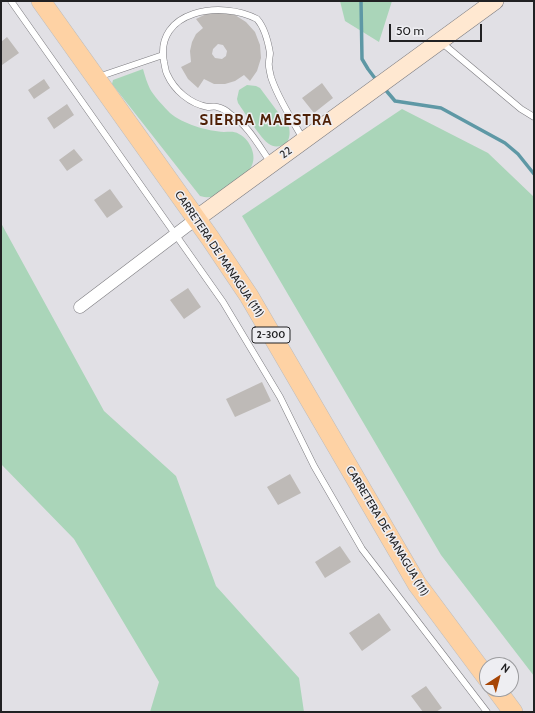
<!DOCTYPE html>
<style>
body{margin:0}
#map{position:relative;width:535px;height:713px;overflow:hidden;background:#e1e0e5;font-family:Cabin,sans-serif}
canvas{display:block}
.frame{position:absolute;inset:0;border:2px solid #212123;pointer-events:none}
.north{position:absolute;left:479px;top:657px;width:40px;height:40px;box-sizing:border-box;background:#eeeef2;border:1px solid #9c9c9f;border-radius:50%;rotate:36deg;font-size:11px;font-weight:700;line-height:16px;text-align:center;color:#212123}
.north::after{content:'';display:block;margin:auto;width:14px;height:18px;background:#a74505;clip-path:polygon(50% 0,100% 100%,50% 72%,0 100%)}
.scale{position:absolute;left:389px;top:24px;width:93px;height:18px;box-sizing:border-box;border:2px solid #212123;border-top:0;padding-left:5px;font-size:12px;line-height:14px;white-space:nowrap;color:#212123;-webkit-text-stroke:3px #eeeef2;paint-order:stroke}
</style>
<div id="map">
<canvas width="535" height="713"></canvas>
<div class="frame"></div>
<div class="north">N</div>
<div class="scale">50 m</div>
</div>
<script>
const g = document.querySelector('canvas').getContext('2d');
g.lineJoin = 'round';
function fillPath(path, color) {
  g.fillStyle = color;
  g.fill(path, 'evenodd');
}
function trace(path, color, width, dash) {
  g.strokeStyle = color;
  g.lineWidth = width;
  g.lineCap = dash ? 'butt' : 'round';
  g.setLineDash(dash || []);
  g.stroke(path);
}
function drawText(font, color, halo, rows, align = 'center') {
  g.font = font + ' Cabin,sans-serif';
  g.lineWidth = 3;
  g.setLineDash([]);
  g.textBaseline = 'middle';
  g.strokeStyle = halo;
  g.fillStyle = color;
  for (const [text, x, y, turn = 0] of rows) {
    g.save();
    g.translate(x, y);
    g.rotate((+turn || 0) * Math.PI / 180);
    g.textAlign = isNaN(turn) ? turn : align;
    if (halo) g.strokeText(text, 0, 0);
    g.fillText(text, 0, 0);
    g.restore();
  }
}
const green = new Path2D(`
 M340 1H392L379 42 345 21Z
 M143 69C145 76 147 83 150 89 153 95 165 108 170 113 183 124 207 131 224 132 230 132 234 131 239 134 251 140 259 159 249 170 243 176 235 181 229 185 219 194 214 200 200 196L112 84 113 80Z
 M247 85 256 86 260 88 289 127C290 132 290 138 287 142 282 147 274 148 269 144 261 139 245 113 238 103L237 99 239 90Z
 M402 109 488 153 534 197V676L441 555 242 216Z
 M1 223 104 411 176 476 216 586 299 678 304 712H150L159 682 74 539 1 464Z`);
const stream = new Path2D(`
 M361 1 362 59 368 69 377 81
 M384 88 395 101 441 108 505 143 518 154 534 174`);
const building = new Path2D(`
 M222 12 235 15 246 22 255 32 260 45 261 58 257 71 250 81 244 75 235 81 225 84H214L204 79 198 88 188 79 181 67 191 62 190 51 192 42 196 34 203 28 196 19 208 13ZM218 44 223 45 227 51 226 56 222 59 215 58 212 54 213 49Z
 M7 37 19 53 2 65 1 42Z
 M44 79 50 88 34 99 28 90Z
 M322 83 333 98 314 113 302 98Z
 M67 104 74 115 54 129 47 118Z
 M74 149 83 160 67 171 59 160Z
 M110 189 123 207 107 218 94 200Z
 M188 288 201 307 184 319 170 300Z
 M262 382 271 401 235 417 226 399Z
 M290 474 301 493 278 505 267 487Z
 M340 546 351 562 325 578 315 562Z
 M379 613 391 630 362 651 349 633Z
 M426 686 442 708 436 712H423L411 696Z`);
const lane = new Path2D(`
 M11 1 223 302 280 397 314 466 362 549 487 712
 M441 42 521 109 534 117
 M98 77 163 55
 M271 163C259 146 248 125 230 114 227 111 221 108 217 107 214 106 211 107 208 107 190 104 174 90 167 74 165 70 165 66 164 62 154 10 222 0 257 19 265 28 268 41 270 53 270 56 269 59 269 62 268 66 270 72 271 77 278 99 292 119 303 139`);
const street = new Path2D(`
 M80 307 196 219`);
const secondary = new Path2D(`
 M196 219 495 1`);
const primary = new Path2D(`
 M41 1 210 238 249 296 417 584 487 678
 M496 689 513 712`);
const shields = [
 [271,335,38]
];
const shieldNames = [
 ["2-300",271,335]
];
const streetNames = [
 ["22",286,153,-36],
 ["CARRETERA DE MANAGUA (111)",219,254,56],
 ["CARRETERA DE MANAGUA (111)",387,531,59]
];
const districtNames = [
 ["SIERRA MAESTRA",266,121]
];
fillPath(green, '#aad5b9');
trace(stream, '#5e98a5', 3.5);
fillPath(building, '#bebab7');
trace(lane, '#7d7c80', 7);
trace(street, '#7d7c80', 13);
trace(secondary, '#7d7c80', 18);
trace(primary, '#bcbcbd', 20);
trace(lane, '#fff', 6);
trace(street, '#fff', 12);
trace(secondary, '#ffe8d1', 17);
trace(primary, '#fed2a4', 19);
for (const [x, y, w] of shields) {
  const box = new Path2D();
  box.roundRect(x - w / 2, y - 8, w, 16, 3);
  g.fillStyle = '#eeeef2';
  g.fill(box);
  trace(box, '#212123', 1);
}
drawText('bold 10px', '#212123', null, shieldNames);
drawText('11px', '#212123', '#eeeef2', streetNames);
g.letterSpacing = '1px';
drawText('bold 15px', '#4e1f05', '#eeeef2', districtNames);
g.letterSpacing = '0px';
</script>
